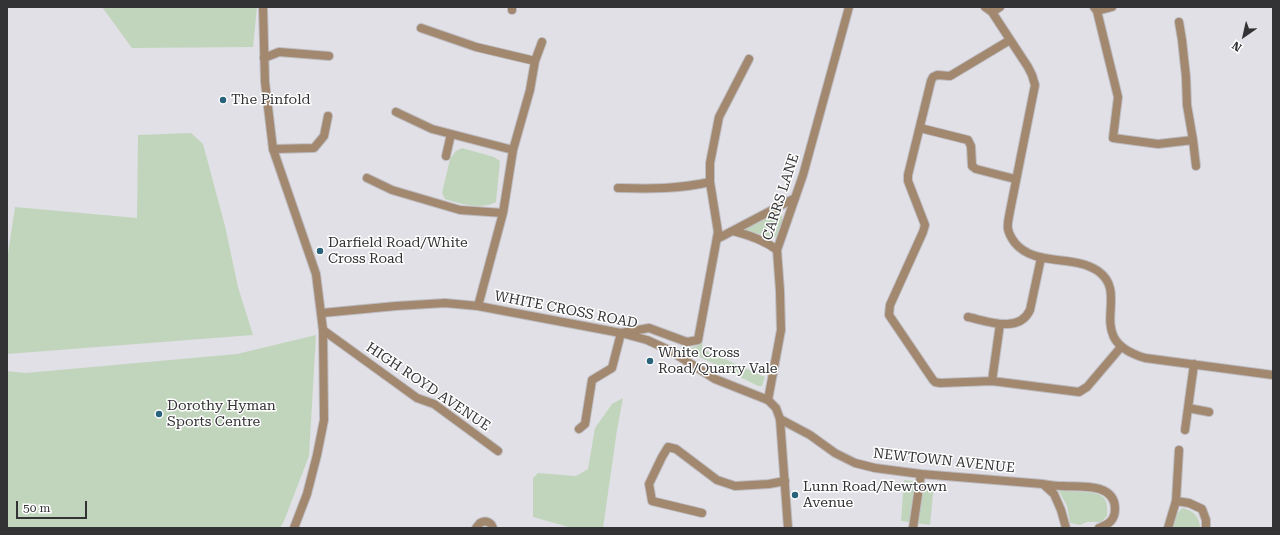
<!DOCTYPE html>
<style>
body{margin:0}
#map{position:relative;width:1280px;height:535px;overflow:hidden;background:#e1e0e6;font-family:"Roboto Serif",serif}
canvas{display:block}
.frame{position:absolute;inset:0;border:8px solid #333335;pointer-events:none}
.north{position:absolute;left:1224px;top:16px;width:40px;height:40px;-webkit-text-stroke:3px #fff;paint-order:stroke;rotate:214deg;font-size:11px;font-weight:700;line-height:16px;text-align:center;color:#333335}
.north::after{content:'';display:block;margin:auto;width:14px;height:18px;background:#333335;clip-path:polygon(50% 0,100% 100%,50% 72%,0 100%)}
.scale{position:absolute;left:16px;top:501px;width:71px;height:18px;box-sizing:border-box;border:2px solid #333335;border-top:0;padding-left:5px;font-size:12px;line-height:14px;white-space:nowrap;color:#333335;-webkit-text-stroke:3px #fff;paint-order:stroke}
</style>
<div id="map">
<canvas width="1280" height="535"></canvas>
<div class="frame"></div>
<div class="north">N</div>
<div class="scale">50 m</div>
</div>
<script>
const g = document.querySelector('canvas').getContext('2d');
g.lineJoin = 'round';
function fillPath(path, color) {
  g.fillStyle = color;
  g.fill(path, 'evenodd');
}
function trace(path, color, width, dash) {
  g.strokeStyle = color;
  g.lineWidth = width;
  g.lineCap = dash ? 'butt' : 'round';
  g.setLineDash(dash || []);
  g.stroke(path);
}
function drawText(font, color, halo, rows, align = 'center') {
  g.font = font + ' "Roboto Serif",serif';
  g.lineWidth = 3;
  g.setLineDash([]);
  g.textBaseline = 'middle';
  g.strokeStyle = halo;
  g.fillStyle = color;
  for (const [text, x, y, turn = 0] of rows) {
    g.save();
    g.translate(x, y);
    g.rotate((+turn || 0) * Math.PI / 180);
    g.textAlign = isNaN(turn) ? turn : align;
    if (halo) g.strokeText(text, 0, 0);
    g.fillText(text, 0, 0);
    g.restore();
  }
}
const green = new Path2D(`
 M102 7H257L253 47 132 48Z
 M191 133 203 144 225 226 238 287 253 335 7 354V260L15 207 137 218 138 135Z
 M462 148 494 157 500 161 496 202C482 210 460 204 445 199L442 193 450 159 456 151Z
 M778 212 781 214C784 220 780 234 774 238L744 230Z
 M316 335 309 456 284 521 280 528H7V371L25 373 237 354Z
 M703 340 702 349 765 377 762 386H758L686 350 698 345Z
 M623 398 617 430 603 528H572L533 517V478L538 473 576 476 588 469 595 428 612 404Z
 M904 480 934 484 930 525 901 521Z
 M1059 491C1067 491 1075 491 1084 492 1102 493 1109 496 1107 516L1101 522H1087L1080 525 1070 523 1067 506Z
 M1182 508C1193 510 1200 517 1200 528H1172L1177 514Z`);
const minor = new Path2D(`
 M985 7 992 12 1028 67 1032 75 1035 85 1010 211C1009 217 1007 224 1008 229 1009 235 1012 239 1015 243 1035 267 1073 254 1098 271 1132 295 1081 339 1145 358L1273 375
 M1094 7 1097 11 1118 97 1113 138 1158 144 1193 140 1196 166
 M512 10V7
 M1097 11 1112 7
 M992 12 1000 7
 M1179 22 1182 40 1186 77 1187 105 1193 140
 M421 28 476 47 535 61
 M1010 40 950 76 937 75 933 77 931 81 908 175V181L925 225 923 232 890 305 889 315 933 380 935 382 940 383 992 381 1079 392 1087 387 1121 347
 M264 58 279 52 329 56
 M396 112 432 129 513 150
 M920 128 968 140 971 146 972 166 976 169 1015 179
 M273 149 314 148 324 136 328 116
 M446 156 451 134
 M367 178 392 190 460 210 503 213
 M618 188C650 189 679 189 710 182
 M733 231C749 235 764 240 777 250
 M717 239 795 198
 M478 306 503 213 513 150 530 90 535 61 542 42
 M968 317C987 321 1019 334 1030 310L1041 258
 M323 330 417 398 434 404 498 451
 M992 381 1000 324
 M768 400 781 330 780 291 777 250 803 175 849 7
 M1188 408 1209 412
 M780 419 810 435 835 453 855 463 875 468 921 474 1043 484 1054 494 1061 510 1066 528
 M579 429 585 424 592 380 612 368 621 333 649 328 687 342 698 340 718 232 710 182V163L719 117 749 59
 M1185 430 1194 364
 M1043 484C1050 485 1056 486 1062 486 1079 487 1115 482 1115 509 1115 520 1109 524 1099 528
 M1176 501 1189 503 1202 509 1206 520V528
 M702 513 652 501 649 484 662 457 668 447 676 449 717 480 735 486 769 484 785 481
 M476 528 480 523C486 520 491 522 493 528
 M913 528 921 474
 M1168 528 1176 501 1179 450`);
const tertiary = new Path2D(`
 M263 7 265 82 273 149 316 274 323 330 324 420 317 455 307 494 294 528
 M322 313 396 306 445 303 478 306 621 333 647 340 669 350 715 379 768 400 776 408 780 419 788 528`);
const markers = [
 [223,100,4,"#29627b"],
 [320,251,4,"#29627b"],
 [650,361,4,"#29627b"],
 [159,414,4,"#29627b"],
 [795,495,4,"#29627b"]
];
const poiNames = [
 ["The Pinfold",231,100],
 ["Darfield Road/White",328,243],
 ["Cross Road",328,259],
 ["White Cross",658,353],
 ["Road/Quarry Vale",658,369],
 ["Dorothy Hyman",167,406],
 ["Sports Centre",167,422],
 ["Lunn Road/Newtown",803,487],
 ["Avenue",803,503]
];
const streetNames = [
 ["CARRS LANE",781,197,-72],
 ["WHITE CROSS ROAD",566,310,11],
 ["HIGH ROYD AVENUE",428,387,34],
 ["NEWTOWN AVENUE",944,461,6]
];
fillPath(green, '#c1d5bd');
trace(minor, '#bebdc3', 10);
trace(tertiary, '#bebdc3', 10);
trace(minor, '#a2886e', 8);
trace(tertiary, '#a2886e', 8);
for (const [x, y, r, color] of markers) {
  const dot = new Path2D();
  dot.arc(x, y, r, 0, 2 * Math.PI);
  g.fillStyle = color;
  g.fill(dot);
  trace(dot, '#fff', 1.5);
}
drawText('14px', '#333335', '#fff', poiNames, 'left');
drawText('14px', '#333335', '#fff', streetNames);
</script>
